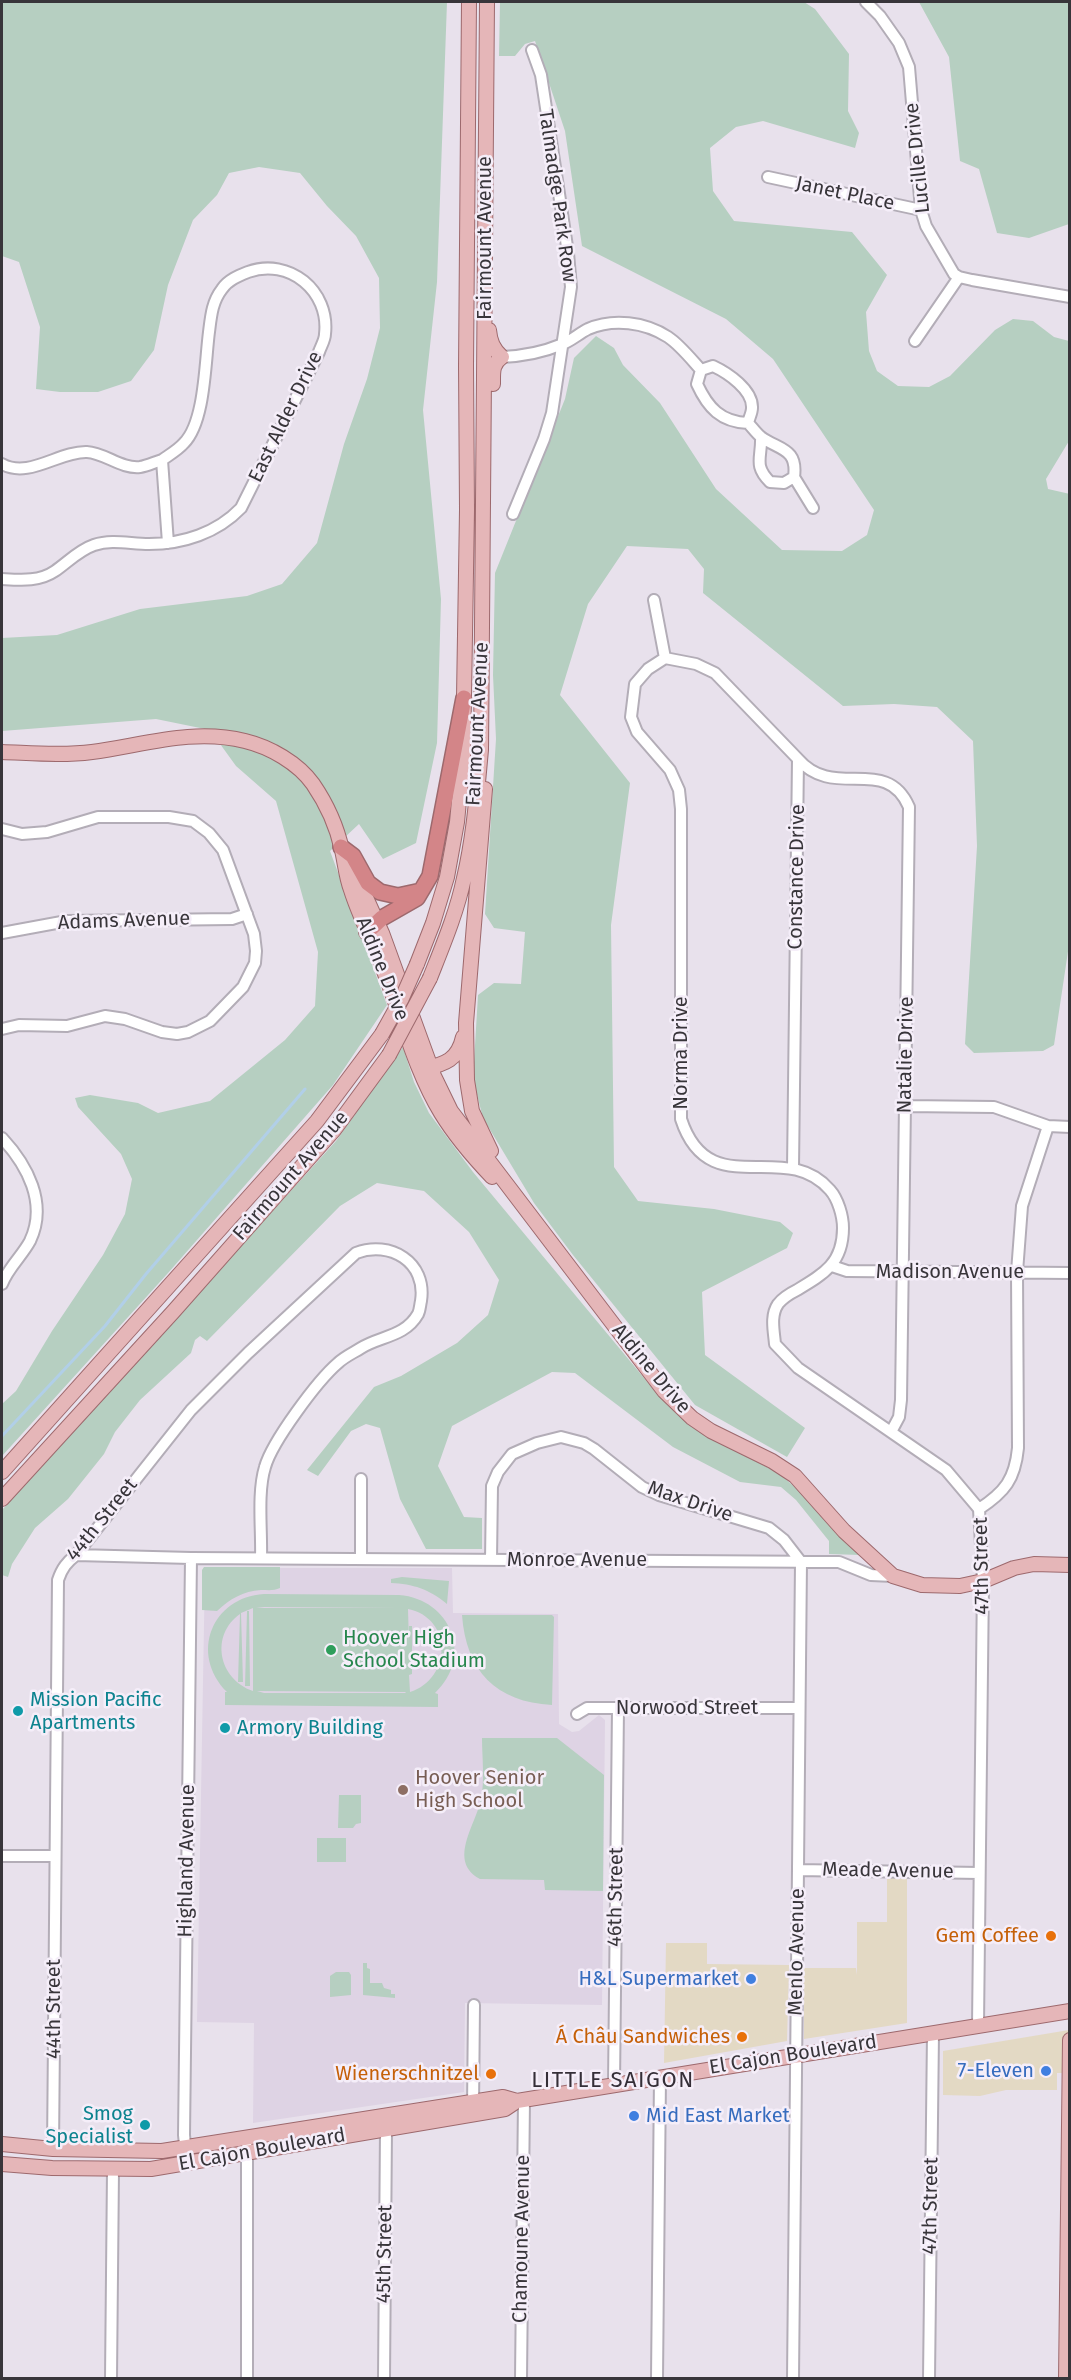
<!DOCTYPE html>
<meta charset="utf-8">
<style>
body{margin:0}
#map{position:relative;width:1071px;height:2380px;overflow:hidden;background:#e8e1ec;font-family:"Fira Sans",sans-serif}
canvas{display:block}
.frame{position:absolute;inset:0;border:3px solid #38353a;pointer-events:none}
</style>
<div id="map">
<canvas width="1071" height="2380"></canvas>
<div class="frame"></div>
</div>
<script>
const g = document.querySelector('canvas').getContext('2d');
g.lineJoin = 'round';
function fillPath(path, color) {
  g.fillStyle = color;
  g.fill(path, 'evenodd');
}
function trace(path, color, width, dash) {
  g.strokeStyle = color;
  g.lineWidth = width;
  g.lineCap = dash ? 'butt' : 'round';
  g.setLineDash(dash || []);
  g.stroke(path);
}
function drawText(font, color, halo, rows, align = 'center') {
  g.font = font + ' "Fira Sans",sans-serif';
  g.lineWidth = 5;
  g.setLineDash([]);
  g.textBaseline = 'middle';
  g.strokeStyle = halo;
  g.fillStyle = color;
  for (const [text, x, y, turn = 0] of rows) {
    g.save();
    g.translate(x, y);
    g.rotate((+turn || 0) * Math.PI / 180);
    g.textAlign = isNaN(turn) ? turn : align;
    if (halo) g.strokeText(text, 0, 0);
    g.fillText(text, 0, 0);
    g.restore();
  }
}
const commercial = new Path2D(`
 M887 1877H907V2023L804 2039V1968H856L857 1975V1922H887Z
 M666 1943H707V1964L789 1965 787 2041 664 2063Z
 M1069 2030V2073H1057V2090H1006L980 2096 943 2095V2051Z`);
const built = new Path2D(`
 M205 1568H452L453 1613 558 1614 559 1724 572 1732 579 1731 599 1715 605 1720 602 2005 465 2003 464 2092 253 2123 254 2023 197 2022Z`);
const green = new Path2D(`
 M2 2H447L437 282 423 410 441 599 437 743 416 843 383 859 359 824 330 851 387 1005 333 1085 168 1273 2 1456V1404L16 1391 52 1331 103 1255 125 1214 132 1179 121 1154 78 1107 75 1098 90 1095 138 1103 158 1113 210 1101 285 1040 315 1006 318 952 276 801 236 766 210 730 156 719 2 731V638L57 635 140 609 247 596 282 584 317 543 344 444 367 379 380 328 379 278 356 236 327 206 300 173 259 167 229 173 217 195 193 220 168 285 154 350 131 381 98 392H60L36 389 40 327 19 262 2 256Z
 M500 2H804L815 9 849 54 848 111 859 133 855 148 763 121 736 127 710 148 713 191 734 221 852 232 887 275 866 312 869 351 877 371 898 386 929 387 950 376 995 330 1013 319 1033 321 1054 337 1069 341V441L1046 479 1048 489 1070 494V938L1054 1045 1043 1051 974 1053 965 1044 977 846 973 741 937 707 894 704 843 706 703 593 704 569 688 549 627 546 588 604 560 695 630 783 611 925 614 1167 638 1201 714 1209 780 1222 793 1233 787 1248 702 1292 705 1355 805 1428 787 1457 695 1405 573 1255 534 1203 483 1118 473 1079 478 995 494 983 521 984 525 932 494 928 485 914 496 739 493 675 495 573 565 399 574 358 596 336 614 348 623 365 660 403 716 489 782 550 842 551 867 535 874 510 773 359 726 319 582 246 565 131 535 41 525 44 515 56H499Z
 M919 2H1069V224L1029 238 997 233 979 169 960 161 949 57Z
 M403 1047 414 1082 429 1113 473 1172 659 1396 699 1431 780 1474 808 1499 860 1555 829 1554V1541L796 1500 781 1487 740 1482 673 1447 575 1373 552 1372 452 1426 438 1466 464 1517 482 1518V1549H426L400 1499 380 1428 366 1424 351 1431 318 1476 307 1470 374 1387 401 1376 457 1343 488 1315 499 1280 469 1232 424 1191 377 1183 340 1206 207 1341 200 1336 195 1340 191 1353 140 1400 115 1432 104 1454 68 1499 35 1528 12 1564 8 1577 2 1575V1510L336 1141Z
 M204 1567H280V1588C274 1591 268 1590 261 1590 243 1591 230 1599 217 1611L202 1610V1570Z
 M402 1577 449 1581 447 1604C429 1589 413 1584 391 1583V1579Z
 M264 1594 399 1595C451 1599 474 1657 435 1693L438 1694V1707L225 1705V1692H227C189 1654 212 1597 264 1594ZM264 1607 399 1608H401H256ZM253 1608V1691C218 1679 210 1635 240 1614L238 1682H243L241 1613ZM408 1609C453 1618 452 1679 410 1692L409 1675 412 1674V1626H409V1644ZM257 1691 405 1692 406 1693H264Z
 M247 1611H249L250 1686H245Z
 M462 1615H552L554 1617 552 1705C496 1702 466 1671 462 1615Z
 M482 1738H557L604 1775 603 1891 545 1890 544 1880 480 1879C447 1861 476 1825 481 1799 485 1781 482 1757 482 1738Z
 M339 1795H361V1823L356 1824 353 1828H338Z
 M317 1838H346V1862H317Z
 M363 1963H367V1968L370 1969V1983H382L384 1988 391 1990V1994H395V1998L363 1995Z
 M336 1972H349L351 1975V1995L330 1997V1976Z`);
const stream = new Path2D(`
 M2 1436 105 1326 146 1274 305 1089`);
const minor = new Path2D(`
 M866 2 880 16 899 43 909 67 921 210 926 226 954 274 959 277 972 280 1070 297
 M768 177 921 210
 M915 341 959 277
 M502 357C523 356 541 353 560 345 570 342 578 334 588 329 613 318 645 322 668 337 680 345 691 359 701 370
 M713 366C728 373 753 390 752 408 752 413 749 418 748 423 721 422 708 408 697 384L701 370Z
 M748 423C752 427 756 433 761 437 779 450 798 448 794 477L784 483 770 482C753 465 762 458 761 437
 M2 464C29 479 59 451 87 452 105 453 121 469 140 467 147 466 155 462 162 460
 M794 477 813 508
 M513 514 544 439 552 413 571 287 568 253 541 75 532 50
 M2 579C20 580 39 582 55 571 68 562 79 550 94 545 112 539 130 544 149 544 183 544 217 533 241 508L319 352C321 346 325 340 325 334 330 291 289 257 248 272 238 276 228 280 222 289 212 302 211 316 209 332 205 362 205 422 184 443 178 450 169 455 162 460L168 543
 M654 600 665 658
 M665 658 648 669 635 684 631 717 637 732 670 770 679 790 681 809V1119C709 1205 784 1137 830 1190 838 1199 843 1216 843 1228 843 1263 824 1274 797 1290 791 1293 782 1299 778 1304 770 1316 774 1331 775 1344L798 1368 946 1470 979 1509
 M665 658 696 664 715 673 798 759 793 1168
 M798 759C834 801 886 754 909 807L901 1400 899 1417 891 1432
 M2 829 22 834 47 832 98 817H169L193 821 209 833 223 850 254 934 256 951 255 963 243 987 210 1021 188 1032 177 1034 162 1032 125 1019 105 1016 67 1026 19 1025 2 1029
 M2 933 67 921 232 919 247 914
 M905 1106 994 1107 1048 1126 1070 1127
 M2 1138C27 1165 48 1203 30 1241 22 1256 8 1268 2 1284
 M832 1266 847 1271 1070 1273
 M979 1509C1005 1492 1015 1479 1018 1448L1017 1272 1022 1206 1048 1126
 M76 1555 191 1558 839 1562 871 1575 893 1576
 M361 1559V1479
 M491 1560 492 1486 498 1472 512 1454 537 1443 561 1437 584 1443 594 1449 642 1487 659 1495 769 1528 784 1540 801 1562
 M577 1714 587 1708H799
 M2 1856H54
 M798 1870 979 1873
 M978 2025 983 1581 979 1509
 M614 2085 618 1708
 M473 2108 474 2005
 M53 2149 58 1580C62 1568 67 1562 76 1555L191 1410 248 1353 356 1253C390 1240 427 1262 421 1301 420 1305 420 1310 418 1314 405 1337 380 1336 361 1348 353 1353 344 1357 338 1363 317 1381 272 1442 265 1467 257 1493 262 1531 261 1558
 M187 2163 184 2135 191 1558
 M111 2378 113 2170
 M247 2378V2147
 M384 2378 386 2129
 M521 2378 524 2099
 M657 2378 660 2077
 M793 2378 801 1562
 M929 2378 933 2033`);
const major = new Path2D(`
 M489 330C490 341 493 349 502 357 492 364 493 372 493 384
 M2 752C31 753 62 756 92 752 144 745 193 728 245 741 270 747 298 763 313 784 326 803 337 827 342 850 345 863 346 877 351 890 360 919 375 945 385 974 403 1020 415 1070 441 1113 455 1136 473 1157 492 1177
 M485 789 466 1023 467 1080 472 1111 491 1151
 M355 873 382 933 434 1076 451 1111 664 1391 692 1418 711 1431 772 1461 795 1476 844 1531 893 1576 922 1585 960 1586 983 1581 1014 1568 1034 1564 1070 1565
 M417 964 433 923 447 877 457 822 463 759 467 510 466 366 469 2
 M430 978C443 945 457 912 464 878 474 836 477 792 481 750L487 2
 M424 1069C445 1064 458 1060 463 1037
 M2 1472 317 1121 382 1034
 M2 1499 173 1312 334 1130 389 1055
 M2 2144 53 2149 162 2151 503 2097 517 2101 1070 2011
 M2 2164 52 2168 151 2169 505 2109 517 2101
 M1066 2378 1070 2040`);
const highway = new Path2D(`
 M341 847 353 856 368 883 380 892 398 896 421 891
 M367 932 382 918 417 898 430 876 464 698`);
const majorBridge = new Path2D(`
 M382 1034 402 998 417 964
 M389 1055 430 978`);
const markers = [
 [331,1650,6,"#2e9e5b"],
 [18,1711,6,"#0f9aa8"],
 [225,1728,6,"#0f9aa8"],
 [403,1790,6,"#8d6e63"],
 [1051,1936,6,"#e8710a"],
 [751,1979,6,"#3f7fe0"],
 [742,2037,6,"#e8710a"],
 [1046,2071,6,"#3f7fe0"],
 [491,2074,6,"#e8710a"],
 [634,2116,6,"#3f7fe0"],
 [145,2125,6,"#0f9aa8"]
];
const streetNames = [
 ["Lucille Drive",918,158,-96],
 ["Janet Place",845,194,12],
 ["Talmadge Park Row",557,196,82],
 ["Fairmount Avenue",485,238,-90],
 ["East Alder Drive",286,417,-64],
 ["Fairmount Avenue",478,724,-87],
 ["Constance Drive",797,877,-89],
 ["Adams Avenue",124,921,-2],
 ["Aldine Drive",382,969,68],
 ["Norma Drive",681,1053,-90],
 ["Natalie Drive",906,1055,-89],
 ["Fairmount Avenue",291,1176,-49],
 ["Madison Avenue",950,1272],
 ["Aldine Drive",651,1369,50],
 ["Max Drive",690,1502,19],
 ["44th Street",102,1520,-51],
 ["Monroe Avenue",577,1560],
 ["47th Street",982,1566,-91],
 ["Norwood Street",687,1708],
 ["Highland Avenue",187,1861,-89],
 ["Meade Avenue",888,1871,1],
 ["46th Street",616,1897,-89],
 ["Menlo Avenue",797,1952,-89],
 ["44th Street",54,2009,-90],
 ["El Cajon Boulevard",793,2055,-9],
 ["El Cajon Boulevard",262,2150,-10],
 ["47th Street",931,2206,-89],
 ["Chamoune Avenue",522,2239,-89],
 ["45th Street",385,2254,-89]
];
const leisureNames = [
 ["Hoover High",343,1638],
 ["School Stadium",343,1661]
];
const cultureNames = [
 ["Mission Pacific",30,1700],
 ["Apartments",30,1723],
 ["Armory Building",237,1728],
 ["Smog",133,2114,"right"],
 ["Specialist",133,2137,"right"]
];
const educationNames = [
 ["Hoover Senior",415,1778],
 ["High School",415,1801]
];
const foodNames = [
 ["Gem Coffee",1039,1936],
 ["Á Châu Sandwiches",730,2037],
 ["Wienerschnitzel",479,2074]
];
const shopNames = [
 ["H&L Supermarket",739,1979],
 ["7-Eleven",1034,2071],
 ["Mid East Market",646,2116,"left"]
];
const quarterNames = [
 ["LITTLE SAIGON",613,2081]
];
fillPath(commercial, '#e3d9c4');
fillPath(built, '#ded3e4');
fillPath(green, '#b6cfc1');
trace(stream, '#b1cfe8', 3);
trace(minor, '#b3adb7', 14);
trace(major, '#9d696d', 16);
trace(highway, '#9d696d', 18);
trace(minor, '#fff', 10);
trace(major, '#e5b6b8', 14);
trace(highway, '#d38588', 15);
trace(majorBridge, '#9d696d', 16, []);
trace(majorBridge, '#e5b6b8', 14);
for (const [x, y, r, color] of markers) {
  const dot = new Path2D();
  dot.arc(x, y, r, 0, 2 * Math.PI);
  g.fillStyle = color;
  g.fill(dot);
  trace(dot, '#f5eef9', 2);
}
drawText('20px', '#38353a', '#f5eef9', streetNames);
drawText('20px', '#27864d', '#f5eef9', leisureNames, 'left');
drawText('20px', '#0d838f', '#f5eef9', cultureNames, 'left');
drawText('20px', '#785e54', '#f5eef9', educationNames, 'left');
drawText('20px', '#c56008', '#f5eef9', foodNames, 'right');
drawText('20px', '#366cbe', '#f5eef9', shopNames, 'right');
g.letterSpacing = '1.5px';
drawText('22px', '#352f38', '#f5eef9', quarterNames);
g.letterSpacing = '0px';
</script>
